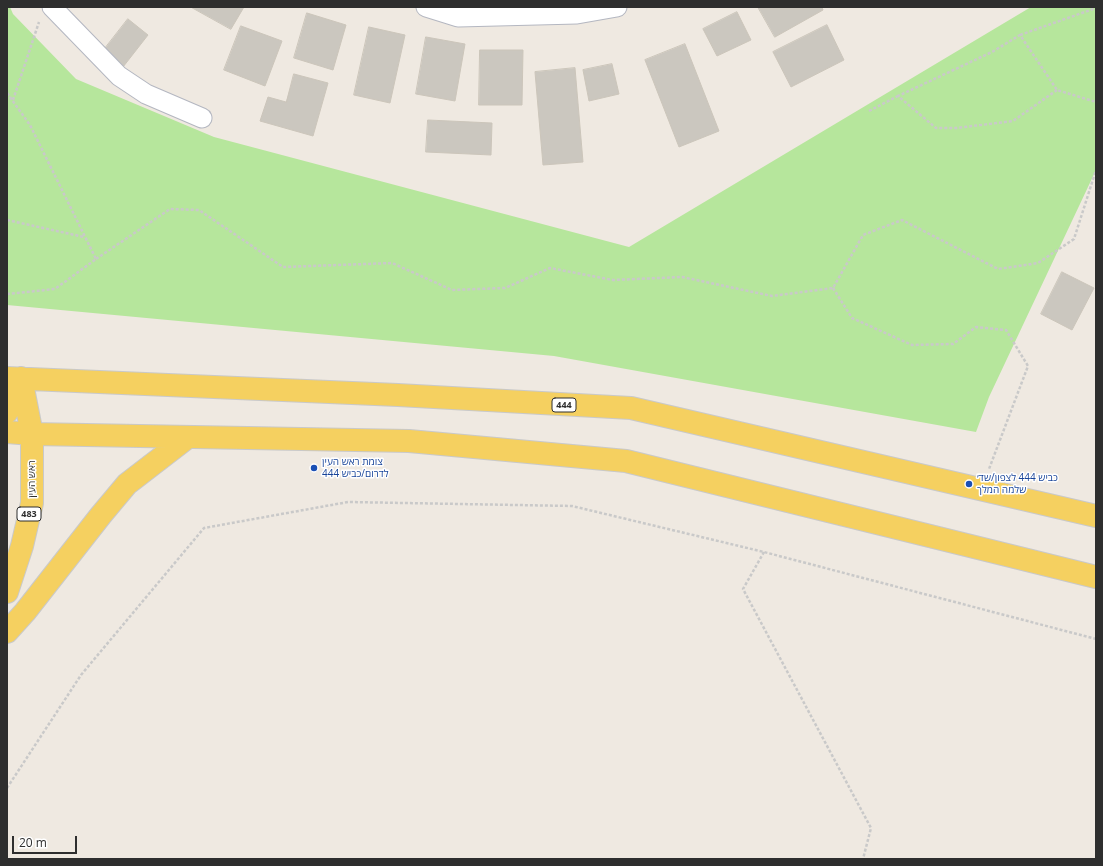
<!DOCTYPE html>
<meta charset="utf-8">
<style>
body{margin:0}
#map{position:relative;width:1103px;height:866px;overflow:hidden;background:#efe9e1;font-family:"Open Sans",sans-serif}
canvas{display:block}
.frame{position:absolute;inset:0;border:8px solid #2e2e2e;pointer-events:none}
.scale{position:absolute;left:12px;top:836px;width:65px;height:18px;box-sizing:border-box;border:2px solid #2e2e2e;border-top:0;padding-left:5px;font-size:12px;line-height:14px;white-space:nowrap;color:#2e2e2e;-webkit-text-stroke:3px #fff;paint-order:stroke}
</style>
<div id="map">
<canvas width="1103" height="866"></canvas>
<div class="frame"></div>
<div class="scale">20 m</div>
</div>
<script>
const g = document.querySelector('canvas').getContext('2d');
g.lineJoin = 'round';
function fillPath(path, color) {
  g.fillStyle = color;
  g.fill(path, 'evenodd');
}
function trace(path, color, width, dash) {
  g.strokeStyle = color;
  g.lineWidth = width;
  g.lineCap = dash ? 'butt' : 'round';
  g.setLineDash(dash || []);
  g.stroke(path);
}
function drawText(font, color, halo, rows, align = 'center') {
  g.font = font + ' "Open Sans","Noto Sans Hebrew",sans-serif';
  g.lineWidth = 3;
  g.setLineDash([]);
  g.textBaseline = 'middle';
  g.strokeStyle = halo;
  g.fillStyle = color;
  for (const [text, x, y, turn = 0] of rows) {
    g.save();
    g.translate(x, y);
    g.rotate((+turn || 0) * Math.PI / 180);
    g.textAlign = isNaN(turn) ? turn : align;
    if (halo) g.strokeText(text, 0, 0);
    g.fillText(text, 0, 0);
    g.restore();
  }
}
const green = new Path2D(`
 M7 7H10L13 14 76 79 214 137 629 247 1031 7H1096V170L989 397 976 432 554 356 7 305Z`);
const building = new Path2D(`
 M191 7H244L231 29Z
 M758 7H822L823 10 775 37Z
 M737 12 751 40 717 56 703 29Z
 M307 13 346 25 333 70 294 58Z
 M128 19 148 35 123 67 103 51Z
 M827 25 844 60 791 87 773 52Z
 M241 26 282 41 265 86 224 70Z
 M369 27 405 35 390 103 354 95Z
 M426 37 465 44 455 101 416 94Z
 M685 44 719 131 679 147 645 60Z
 M480 50H523L522 105H479Z
 M612 64 619 94 589 101 583 70Z
 M575 68 583 162 543 165 535 72Z
 M294 74 328 83 313 136 260 121 268 97 286 102Z
 M428 120 492 123 491 155 426 152Z
 M1062 272 1094 288 1072 330 1041 314Z`);
const path = new Path2D(`
 M1020 35 1096 8
 M1057 90 1013 121 957 128H936L898 96 992 52 1020 35 1057 90 1096 102
 M7 93 30 125 96 259 55 289 7 294
 M13 100 39 22
 M869 111 898 96
 M7 220 84 237
 M96 259 170 209 199 210 283 267 392 263 452 290 505 288 550 268 613 280 682 277 772 296 833 288 863 235 902 220 998 269 1038 263 1074 239 1096 170
 M833 288 852 318 912 345 953 344 976 327 1006 330 1028 366 989 469
 M764 552 743 589 871 828 863 859
 M7 788 81 675 204 528 348 502 572 506 764 552 1096 639`);
const minor = new Path2D(`
 M52 7 119 76 146 94 202 118
 M426 7 458 17 577 14 617 7`);
const primary = new Path2D(`
 M7 378 398 395 631 408 1096 516
 M7 412 21 378
 M7 432 32 434 409 441 626 461 1096 577
 M7 592 22 546 32 503V434L21 378
 M7 632 25 612 101 515 127 484 188 437`);
const markers = [
 [314,468,4,"#1a4fb4"],
 [969,484,4,"#1a4fb4"]
];
const shields = [
 [564,405,24],
 [29,514,24]
];
const shieldNames = [
 ["444",564,405],
 ["483",29,514]
];
const transitNames = [
 ["צומת ראש העין",322,462],
 ["לדרום/כביש 444",322,474],
 ["כביש 444 לצפון/שד׳",977,478],
 ["שלמה המלך",977,490]
];
const streetNames = [
 ["ראש העין",32,479,-90]
];
fillPath(green, '#b6e69c');
fillPath(building, '#cbc7bf');
trace(building, '#cbc5ba', 1);
trace(minor, '#b4b7c1', 21);
trace(primary, '#c9c9c9', 24);
trace(path, '#c9c9c9', 2.5, [3, 2]);
trace(minor, '#fff', 19);
trace(primary, '#f5d060', 22);
for (const [x, y, r, color] of markers) {
  const dot = new Path2D();
  dot.arc(x, y, r, 0, 2 * Math.PI);
  g.fillStyle = color;
  g.fill(dot);
  trace(dot, '#fff', 1.5);
}
for (const [x, y, w] of shields) {
  const box = new Path2D();
  box.roundRect(x - w / 2, y - 7, w, 14, 3);
  g.fillStyle = '#fff';
  g.fill(box);
  trace(box, '#2e2e2e', 1);
}
drawText('bold 9px', '#2e2e2e', null, shieldNames);
drawText('10px', '#164399', '#fff', transitNames, 'left');
drawText('10px', '#2e2e2e', '#fff', streetNames);
</script>
